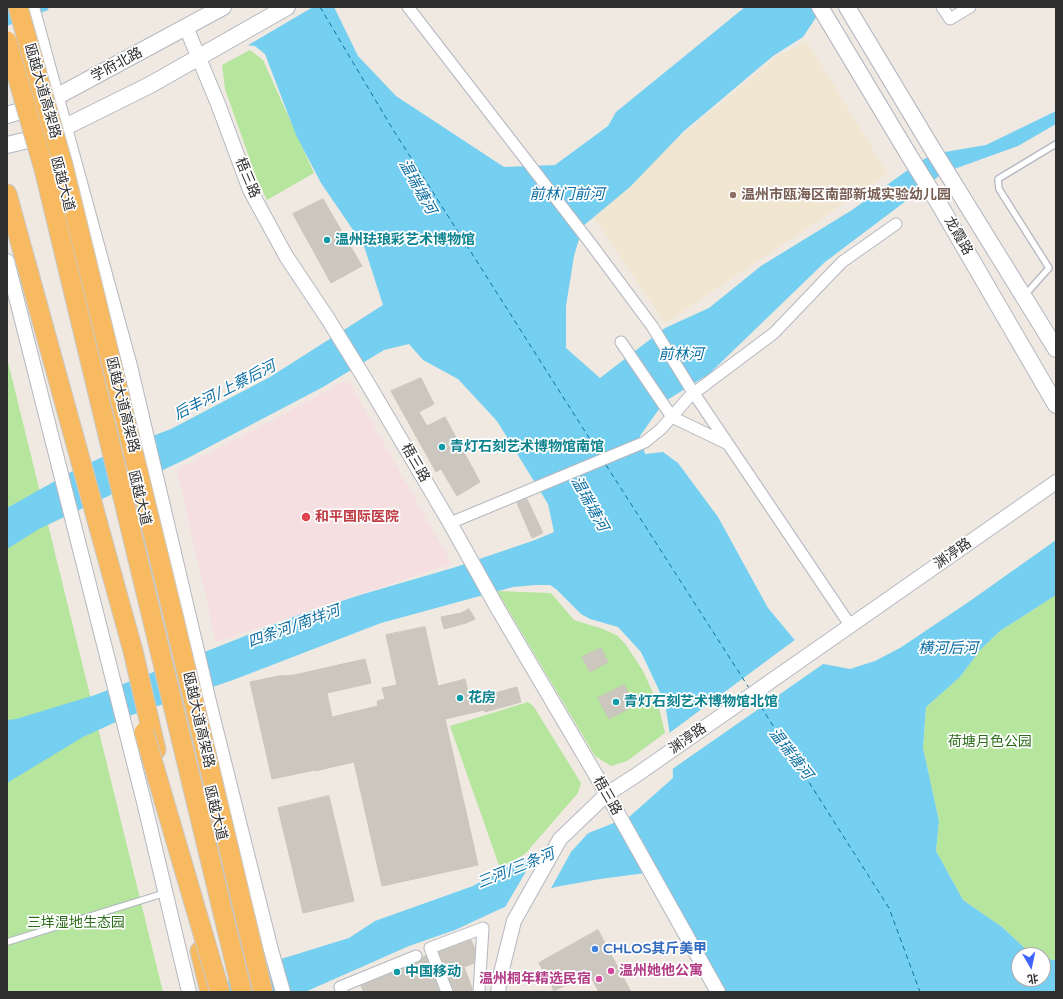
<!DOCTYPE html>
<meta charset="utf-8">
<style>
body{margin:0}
#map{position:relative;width:1063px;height:999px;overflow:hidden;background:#efe9e1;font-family:"Varela Round","Noto Sans SC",sans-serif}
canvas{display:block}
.frame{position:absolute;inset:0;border:8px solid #2e2e2e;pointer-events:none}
.north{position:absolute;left:1011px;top:947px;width:40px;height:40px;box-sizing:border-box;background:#fff;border:1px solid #ababab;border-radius:50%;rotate:171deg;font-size:11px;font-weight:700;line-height:16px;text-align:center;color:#2e2e2e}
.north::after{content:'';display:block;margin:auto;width:14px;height:18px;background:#4264fb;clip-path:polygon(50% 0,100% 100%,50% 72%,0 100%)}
</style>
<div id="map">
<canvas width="1063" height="999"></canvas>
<div class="frame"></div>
<div class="north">北</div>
</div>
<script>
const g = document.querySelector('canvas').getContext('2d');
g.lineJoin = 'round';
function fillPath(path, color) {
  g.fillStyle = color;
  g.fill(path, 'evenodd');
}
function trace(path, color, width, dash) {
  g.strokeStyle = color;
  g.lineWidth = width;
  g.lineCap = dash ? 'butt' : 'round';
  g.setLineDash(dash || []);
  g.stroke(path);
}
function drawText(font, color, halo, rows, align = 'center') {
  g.font = font + ' "Varela Round","Noto Sans SC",sans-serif';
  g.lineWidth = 3.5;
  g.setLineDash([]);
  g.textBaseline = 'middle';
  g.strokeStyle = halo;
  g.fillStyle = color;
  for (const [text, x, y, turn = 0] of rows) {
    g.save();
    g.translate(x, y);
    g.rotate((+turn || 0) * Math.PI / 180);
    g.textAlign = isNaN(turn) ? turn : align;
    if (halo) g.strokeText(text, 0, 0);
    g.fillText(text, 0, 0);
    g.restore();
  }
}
const education = new Path2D(`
 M807 41 888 174 665 323 590 212 776 57Z`);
const medical = new Path2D(`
 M348 380 452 564 216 642 177 470Z`);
const green = new Path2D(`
 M250 50 263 60 314 173 267 200 256 177 225 89 222 65Z
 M7 358 163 992H7Z
 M497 591 551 593 574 620 603 629 618 636 626 645 643 671 658 704 665 733 627 761 611 766 595 756Z
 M1056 595V960L1043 959V955H1032L1002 927 963 900 936 851 939 821 923 748 926 707 960 677 981 649 1000 631Z
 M528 702 534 707 581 783 578 793 525 854 500 868 450 726Z`);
const water = new Path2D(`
 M7 7H49L48 10 7 26Z
 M213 7H334L358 56 396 96 504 167 555 165 608 126 616 112 745 7H823L803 37 773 56 684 131 630 187 583 226 574 256 566 306V348L600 378 665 328 709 308 761 266 852 210 919 162 933 154 986 145 1056 111V124L1018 146 943 173 825 262 709 374 664 402 640 436 645 454 663 452 678 463 718 517 768 608 813 662 850 669 875 661 900 648 970 601 1056 540V595L1000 631 981 649 960 677 926 707 923 748 939 821 936 851 963 900 1002 927 1032 955H1019V979H1043V959L1056 960V992H722L653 872 600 879 555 887 500 909 455 930 409 946 305 992H208L252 968 349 938 375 921 473 886 518 861 629 817 673 778 672 748 665 703 641 652 618 627 590 619 581 614 556 589 550 585H535L513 587 381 623 233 680 129 716 83 737 7 783V720L16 719 95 695 296 616 360 595 456 567 535 540 554 532 548 504 497 421 458 379 423 360 409 344 384 350 323 387 184 460 39 529 7 549V508L71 472 123 447 171 429 270 377 383 305 364 246 321 183 296 135 265 54 255 46 245 45Z`);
const pier = new Path2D(`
 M211 7H313L245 47 238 48 229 41Z
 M796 639 814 660 826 662 671 770 670 748 668 734Z
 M590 831 571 852 549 892 504 909 538 851Z`);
const ferry = new Path2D(`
 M320 7 392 128 600 455
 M606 465 749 688
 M756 699 889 908 920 992`);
const building = new Path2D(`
 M323 199 362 266 331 283 293 214Z
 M421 378 434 404 419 412 427 426 445 417 480 482 457 496 441 469 436 472 391 391Z
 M527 499 543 533 532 538 517 503Z
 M469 609 475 619 466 623 444 629 441 617 461 613Z
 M425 627 438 686 465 679 470 700 517 687 521 702 485 712 484 710 445 719 478 865 382 886 354 762 315 771V770L272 779 250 682 279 676 294 675 365 659 371 683 327 693 332 717 378 706 377 701 385 699 382 688 397 685 386 635Z
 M601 648 608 662 590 672 582 657Z
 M624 685 635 705 609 719 598 698Z
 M329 796 354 901 303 913 278 808Z
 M598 930 631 992H599L589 973 554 991 539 963Z
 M471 940 475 949 474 963 464 967 472 988V992H454L439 952Z
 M426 956 440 992H364L361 986 419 962 423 957Z`);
const service = new Path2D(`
 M1025 295 1049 268 999 189 998 179 1056 144
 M7 942 165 893`);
const minor = new Path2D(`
 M408 7 591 244 652 326 691 389 850 625
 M942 7 950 19 970 7
 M621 342 672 417 728 444
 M450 523 645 442 661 429 690 396 774 333 842 262 896 224
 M342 992 340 987 416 956
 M447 992 430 948 483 928 479 992`);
const tertiary = new Path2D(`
 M32 7 130 366 210 706 271 950 283 992
 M186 27 218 104 250 190 286 256 328 319 365 379 450 523 498 609 607 794 718 992
 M7 261 144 802 189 992
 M498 992 501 973 514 921 560 839 607 794 635 776 1056 482`);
const secondary = new Path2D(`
 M820 7 910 157 938 202 1056 405
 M847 7 930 145 1056 349
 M7 115 41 105 56 97 223 7
 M7 145 49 135 150 85 287 7`);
const trunk = new Path2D(`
 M7 194 133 651 156 750
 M200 951 210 992`);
const trunkBridge = new Path2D(`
 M18 7 63 165 174 619 263 992
 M7 41 44 169 242 992
 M144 732 220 992`);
const markers = [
 [733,195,4,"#8d6e63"],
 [327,240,4,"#0f9aa8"],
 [442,447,4,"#0f9aa8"],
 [306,517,5,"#e0444e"],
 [460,698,4,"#0f9aa8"],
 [616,702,4,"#0f9aa8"],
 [595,949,4,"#3f7fe0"],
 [611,971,4,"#d1479c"],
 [397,972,4,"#0f9aa8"],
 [599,979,4,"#d1479c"]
];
const streetNames = [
 ["学府北路",117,65,-28],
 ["瓯越大道高架路",42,91,74],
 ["梧三路",247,178,67],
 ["瓯越大道",62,184,75],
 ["龙霞路",958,236,60],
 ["瓯越大道高架路",122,405,76],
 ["梧三路",415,463,60],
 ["瓯越大道",139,498,76],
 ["渊渟路",953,554,-35],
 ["瓯越大道高架路",198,720,77],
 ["渊渟路",688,739,-35],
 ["梧三路",607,796,60],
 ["瓯越大道",215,813,76]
];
const educationNames = [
 ["温州市瓯海区南部新城实验幼儿园",741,195]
];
const cultureNames = [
 ["温州珐琅彩艺术博物馆",335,240],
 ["青灯石刻艺术博物馆南馆",450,447],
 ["花房",468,698],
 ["青灯石刻艺术博物馆北馆",624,702],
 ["中国移动",405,972]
];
const healthNames = [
 ["和平国际医院",315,517]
];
const parkNames = [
 ["荷塘月色公园",990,742],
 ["三垟湿地生态园",76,923]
];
const shopNames = [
 ["CHLOS其斤美甲",603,949]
];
const hotelNames = [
 ["温州她他公寓",619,971],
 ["温州桐年精选民宿",591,979,"right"]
];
const waterNames = [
 ["温瑞塘河",417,187,61],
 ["前林门前河",567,195],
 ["前林河",681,355],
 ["后丰河/上蔡后河",225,391,-27],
 ["温瑞塘河",589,504,61],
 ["四条河/南垟河",294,627,-20],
 ["横河后河",948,649],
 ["温瑞塘河",790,754,52],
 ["三河/三条河",516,869,-22]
];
fillPath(education, '#f0e6d1');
fillPath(medical, '#f5dfe0');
fillPath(green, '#b6e59e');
fillPath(water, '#75cff0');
fillPath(pier, '#efe9e1');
trace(ferry, '#0d6fa3', 1, [5, 4]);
fillPath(building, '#cbc7bf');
trace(building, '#cbc5ba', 1);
trace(service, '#b4b7c1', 8);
trace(minor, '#b4b7c1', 13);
trace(tertiary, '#b4b7c1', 16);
trace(secondary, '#b4b7c1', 18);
trace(trunk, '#c9c9c9', 21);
trace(service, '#fff', 5.5);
trace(minor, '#fff', 11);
trace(tertiary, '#fff', 14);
trace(secondary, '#fff', 16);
trace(trunk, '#f8ba60', 19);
trace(trunkBridge, '#c9c9c9', 21, []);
trace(trunkBridge, '#f8ba60', 19);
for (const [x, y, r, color] of markers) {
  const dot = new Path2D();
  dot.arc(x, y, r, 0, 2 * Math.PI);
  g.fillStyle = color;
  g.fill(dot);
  trace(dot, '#fff', 1.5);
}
drawText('14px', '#2e2e2e', '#fff', streetNames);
drawText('bold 14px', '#785e54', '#fff', educationNames, 'left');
drawText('bold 14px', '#0d838f', '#fff', cultureNames, 'left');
drawText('bold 14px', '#be3a42', '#fff', healthNames, 'left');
drawText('14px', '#2c6e1b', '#fff', parkNames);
drawText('bold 14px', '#366cbe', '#fff', shopNames, 'left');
drawText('bold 14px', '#b23c85', '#fff', hotelNames, 'left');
drawText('italic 15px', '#0d6fa3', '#fff', waterNames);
</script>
